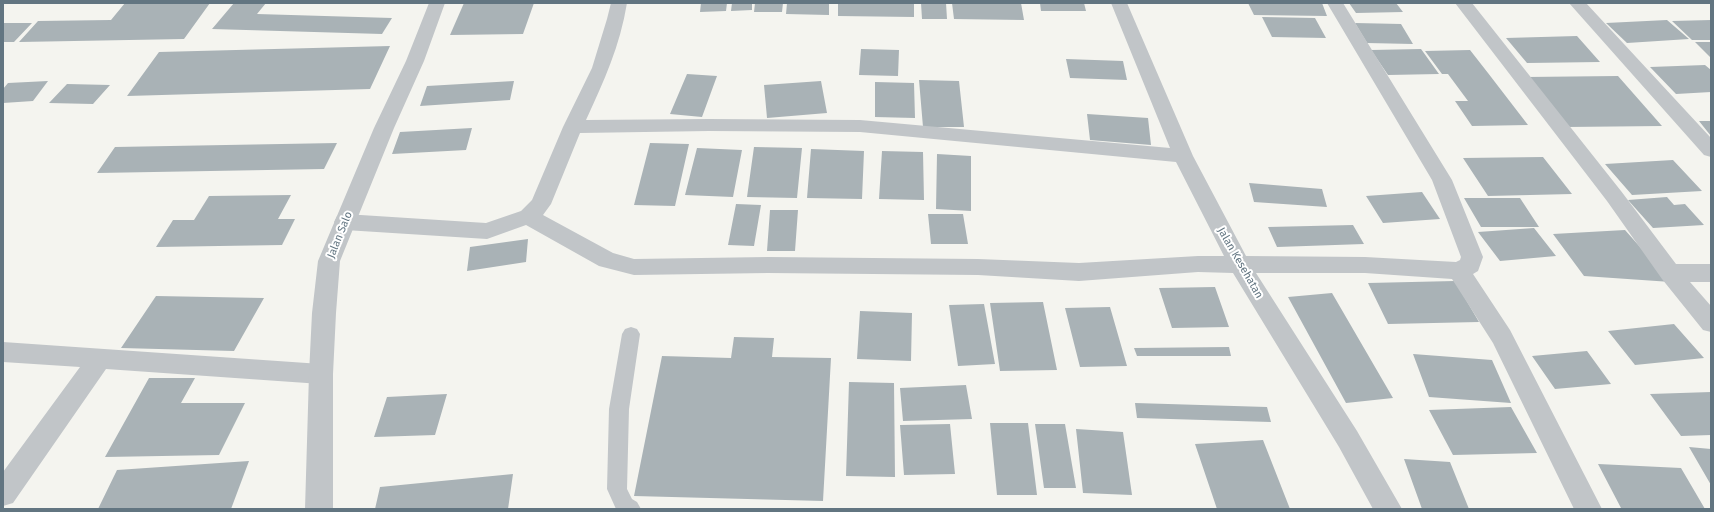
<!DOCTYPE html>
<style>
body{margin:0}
#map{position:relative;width:1714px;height:512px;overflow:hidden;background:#f4f4ef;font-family:"Fira Sans",sans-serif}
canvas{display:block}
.frame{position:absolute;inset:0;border:4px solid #627581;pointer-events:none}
</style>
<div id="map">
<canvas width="1714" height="512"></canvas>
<div class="frame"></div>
</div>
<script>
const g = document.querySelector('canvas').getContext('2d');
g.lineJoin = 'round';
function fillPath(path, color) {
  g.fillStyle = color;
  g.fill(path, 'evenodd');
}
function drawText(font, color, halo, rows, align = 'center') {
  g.font = font + ' "Fira Sans",sans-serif';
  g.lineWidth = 4;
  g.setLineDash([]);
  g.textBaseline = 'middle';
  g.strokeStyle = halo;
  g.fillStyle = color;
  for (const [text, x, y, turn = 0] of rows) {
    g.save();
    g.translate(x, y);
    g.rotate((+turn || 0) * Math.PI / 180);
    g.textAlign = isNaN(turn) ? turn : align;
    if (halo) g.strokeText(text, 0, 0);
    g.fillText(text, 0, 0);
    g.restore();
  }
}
const building = new Path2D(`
 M125 3H210L184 39 19 42 38 21 111 20Z
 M234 3H266L257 14 392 18 382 34 212 29Z
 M464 3H534L523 34 450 35Z
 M701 3H727L726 11 700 12Z
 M732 3H752V10L731 11Z
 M755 3H783L782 12H754Z
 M787 3H829V15L786 14Z
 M838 3H914V17L838 16Z
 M921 3H946L947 19H922Z
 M952 3H1021L1024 20 954 19Z
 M1040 3H1084L1086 11H1041Z
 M1248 3H1322L1327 16 1254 15Z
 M1349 3H1396L1403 12 1356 13Z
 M1262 17 1315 18 1326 38 1272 37Z
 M1667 20 1689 39 1627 43 1606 23Z
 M1711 20V40H1692L1672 21Z
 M3 23H32L14 42H3Z
 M1355 23 1401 24 1413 44 1367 43Z
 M1577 36 1600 62 1527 63 1506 38Z
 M1695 42H1711V58Z
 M390 46 370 89 127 96 159 52Z
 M861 49 899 50 898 76 859 75Z
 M1421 49 1439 74 1388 75 1371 50Z
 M1470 50 1488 73 1528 125 1472 126 1455 101H1468L1448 74H1442L1425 51Z
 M1066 59 1123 61 1127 80 1070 78Z
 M1705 65 1711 70V92L1676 94 1650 67Z
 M687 74 717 76 702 117 670 114Z
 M1618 76 1662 126 1566 127 1526 77Z
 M919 80 959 81 964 127H923Z
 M48 81 33 101 3 103V89L8 83Z
 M514 81 510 100 420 106 427 86Z
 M821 81 827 113 767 118 764 85Z
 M875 82 914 83 915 118 875 117Z
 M67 84 110 85 93 104 49 103Z
 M1087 114 1148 118 1151 145 1090 140Z
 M1699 121H1711V136Z
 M472 128 466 150 392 154 400 132Z
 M337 143 324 169 97 173 115 147Z
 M650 143 689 144 675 206 634 205Z
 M754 147 802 148 797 198 747 197Z
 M697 148 742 150 733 197 685 195Z
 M811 149 864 151 862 199 807 198Z
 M882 151 923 152 924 200 879 199Z
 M937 154 971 156V211L936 209Z
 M1543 157 1572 194 1488 196 1463 158Z
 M1673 160 1702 191 1632 195 1605 164Z
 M1249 183 1322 189 1327 207 1254 202Z
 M1422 192 1440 219 1383 223 1366 196Z
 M291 195 278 219H295L282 245 156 247 173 220H194L209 196Z
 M1667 197 1674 205 1685 204 1704 225 1653 228 1628 200Z
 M1464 198H1520L1539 227H1481Z
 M736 204 761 205 754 246 728 245Z
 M770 210H798L795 251H767Z
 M928 214H963L968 244H931Z
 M1353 225 1364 244 1277 247 1268 227Z
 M1534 228 1556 256 1500 261 1478 232Z
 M1625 230 1671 282 1584 276 1553 234Z
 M528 239 526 262 467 271 470 247Z
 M1455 281 1479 322 1388 324 1368 283Z
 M1215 287 1229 327 1172 328 1159 288Z
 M1332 293 1393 398 1346 403 1288 297Z
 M156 296 264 298 234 351 121 348Z
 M1043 302 1057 370 1000 371 990 303Z
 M984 304 995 364 958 366 949 305Z
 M1110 307 1127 366 1080 367 1065 308Z
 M860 311 912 313 911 361 857 359Z
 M1674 324 1704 358 1635 365 1608 331Z
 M734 337 774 338 772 357 831 358 823 501 634 496 662 356 731 358Z
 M1229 347 1231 356H1137L1134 348Z
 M1587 351 1611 384 1555 389 1532 356Z
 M1413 354 1492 360 1511 403 1429 397Z
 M149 378H195L181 403H245L219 455 105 457Z
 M849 382 894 383 895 477 846 476Z
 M966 385 972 419 903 421 900 388Z
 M1711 392V435L1681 436 1650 394Z
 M447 394 435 435 374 437 387 397Z
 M1135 403 1267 407 1271 422 1137 418Z
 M1511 407 1537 453 1453 455 1429 410Z
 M990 423H1028L1037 495H997Z
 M950 424 955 474 904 475 900 425Z
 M1035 424H1065L1076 488H1044Z
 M1076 429 1123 432 1132 495 1083 493Z
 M1263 440 1290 509H1217L1195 444Z
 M1689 447 1711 449V485Z
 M1404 459 1450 462 1469 509H1422Z
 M249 461 231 509H98L117 470Z
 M1598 464 1681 468 1705 509 1621 508Z
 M513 474 508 509H375L380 487Z`);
const service = new Path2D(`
 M631 327 637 329 640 334 629 409 627 489 632 499 637 502 641 509H616L607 489 609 409 622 334 625 329Z`);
const minor = new Path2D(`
 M611 3H627C620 46 604 81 586 120L709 119 860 120 1170 148 1111 3H1127L1193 156 1246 256 1365 257 1456 262 1460 260 1461 257 1432 180 1327 3H1343L1452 180 1483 257 1478 271 1473 274 1510 330 1602 509H1574L1493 343 1452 279 1365 273H1256L1357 431 1402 509H1373L1339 447 1233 273 1198 272 1079 281 978 275 768 273 634 275 599 266 526 225 487 239 345 230 337 228 334 222 337 216 345 214 486 223 521 211 532 200 563 127 592 68 607 19ZM709 131 860 132 1176 162 1224 256H1198L1079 263 978 259 768 257 634 259 613 253 543 215 551 204 580 133Z
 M1455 3H1472L1621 191 1676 264H1711V282H1690L1711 306V332L1703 330 1662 279 1607 201Z
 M1569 3H1586L1711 138V157L1704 155Z
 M3 342 321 364 330 367 333 374 330 381 321 384 106 369 13 503 3 506V472L80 367 3 362Z`);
const tertiary = new Path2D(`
 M429 3H445L424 61 394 128 340 261 336 313 333 374V509H305L309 374 312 313 318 261 374 128 406 61Z`);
const streetNames = [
 ["Jalan Salo",340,235,-68],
 ["Jalan Kesehatan",1240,263,60]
];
fillPath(building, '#a9b2b6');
fillPath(service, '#c1c5c8');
fillPath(minor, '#c1c5c8');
fillPath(tertiary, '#c1c5c8');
drawText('11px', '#627581', '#fff', streetNames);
</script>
